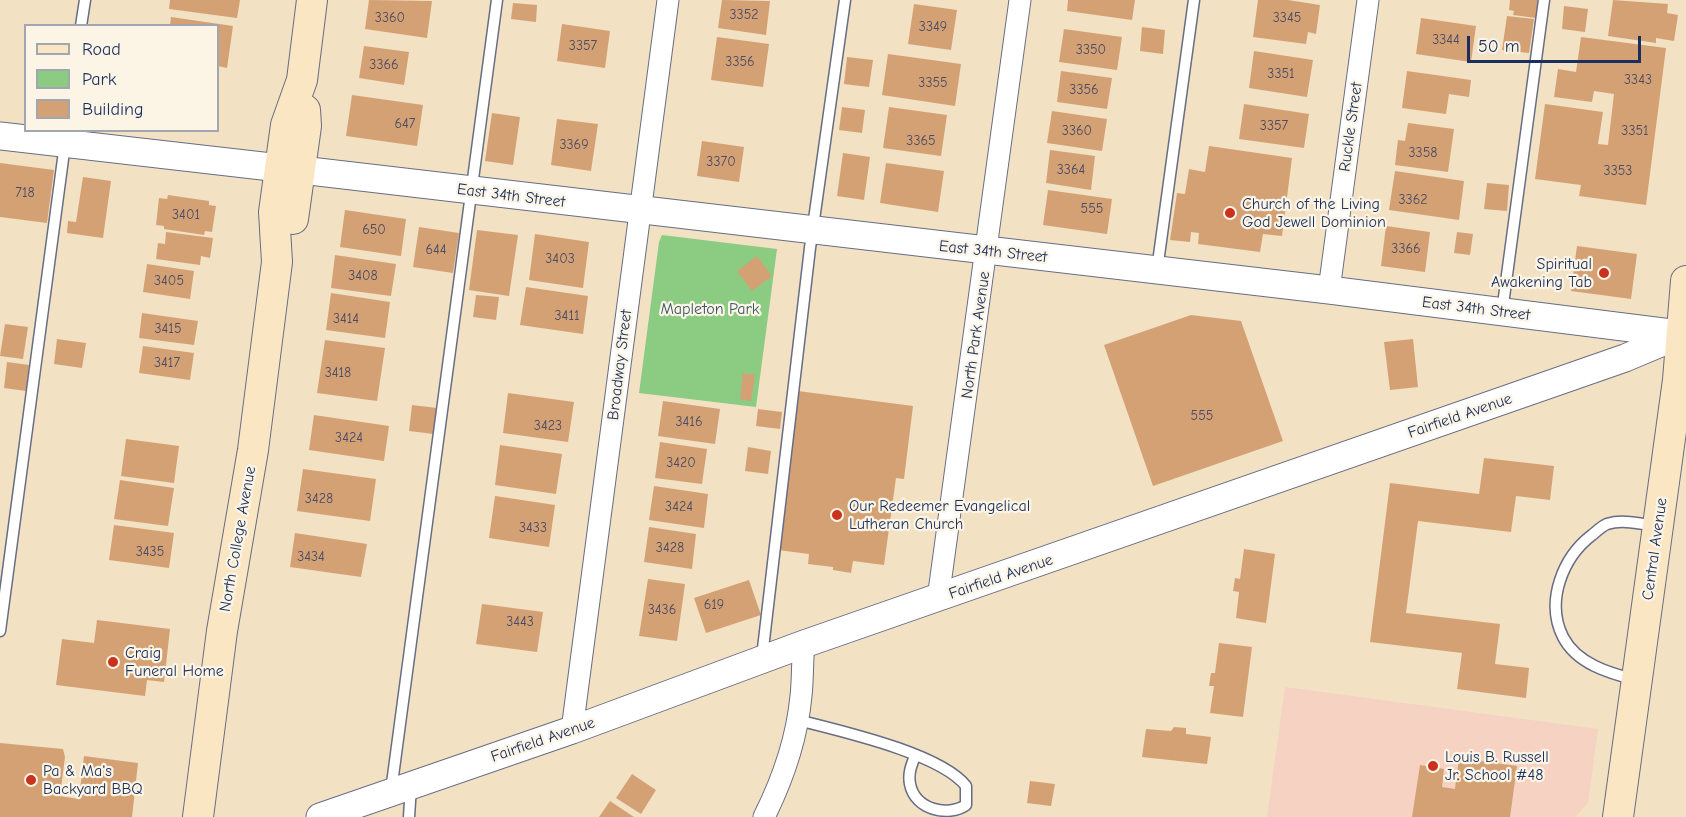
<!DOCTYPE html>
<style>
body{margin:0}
#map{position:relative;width:1686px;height:817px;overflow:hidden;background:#f3e1c4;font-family:"Comic Neue",sans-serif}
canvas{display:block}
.legend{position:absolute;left:24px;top:24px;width:195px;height:108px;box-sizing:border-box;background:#fcf5e5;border:2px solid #a2a6af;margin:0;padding:8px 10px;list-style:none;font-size:18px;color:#1b2f5e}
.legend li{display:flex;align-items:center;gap:12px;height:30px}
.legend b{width:30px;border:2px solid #a2a6af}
.scale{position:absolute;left:1467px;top:36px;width:174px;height:27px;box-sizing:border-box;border:3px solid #1b2f5e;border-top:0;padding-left:8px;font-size:18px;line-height:21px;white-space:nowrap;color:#1b2f5e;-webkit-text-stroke:4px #fcf5e5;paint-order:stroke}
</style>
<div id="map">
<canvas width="1686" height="817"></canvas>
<ul class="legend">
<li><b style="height:8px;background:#fbe6c3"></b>Road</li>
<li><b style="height:16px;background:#8ccb82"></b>Park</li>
<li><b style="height:16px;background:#d4a175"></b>Building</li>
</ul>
<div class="scale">50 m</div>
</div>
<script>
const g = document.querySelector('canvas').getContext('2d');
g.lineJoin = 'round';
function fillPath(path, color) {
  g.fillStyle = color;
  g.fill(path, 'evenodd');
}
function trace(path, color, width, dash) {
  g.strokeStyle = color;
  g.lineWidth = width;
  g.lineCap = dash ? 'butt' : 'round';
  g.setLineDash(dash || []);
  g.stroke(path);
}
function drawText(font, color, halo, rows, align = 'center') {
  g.font = font + ' "Comic Neue",sans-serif';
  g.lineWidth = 4.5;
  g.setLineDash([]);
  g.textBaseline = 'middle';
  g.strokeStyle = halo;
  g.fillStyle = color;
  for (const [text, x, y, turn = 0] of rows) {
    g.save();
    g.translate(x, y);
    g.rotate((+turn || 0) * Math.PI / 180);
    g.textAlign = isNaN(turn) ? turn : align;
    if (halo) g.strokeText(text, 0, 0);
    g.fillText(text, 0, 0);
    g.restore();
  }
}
const built = new Path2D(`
 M1285 687 1598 729 1588 803 1575 817H1267Z`);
const green = new Path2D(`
 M662 235 777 249 756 407 639 393 659 242Z`);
const building = new Path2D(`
 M170 0H240L237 18 169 9Z
 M369 0 432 1 427 38 365 29Z
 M722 0 770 1 766 35 718 28Z
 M1068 0H1135L1132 20 1067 11Z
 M1258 0H1288L1320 5 1316 34 1308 32 1306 44 1253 37Z
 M1510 0H1539L1536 18 1513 15 1514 11 1509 10Z
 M1613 0 1668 4 1667 13 1678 15 1674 41 1656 38V43L1608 36Z
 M513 3 537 5 536 22 511 19Z
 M914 4 957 10 951 50 908 44Z
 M1564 6 1588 9 1585 32 1562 29Z
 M1507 16 1534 19 1529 53 1502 50Z
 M171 17 233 26 227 68 218 66V26H170Z
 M1421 18 1476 26 1471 62 1416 54Z
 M562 24 610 31 605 68 557 61Z
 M1142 27 1165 30 1163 54 1140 51Z
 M1064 29 1122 37 1117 70 1059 62Z
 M717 37 769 44 763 87 711 80Z
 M1581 37 1666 48 1646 205 1579 196 1581 185 1535 179 1545 104 1603 112 1598 144 1608 145 1614 94 1594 91 1592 102 1554 97 1558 69 1576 72Z
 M364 46 409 52 404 85 359 78Z
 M1254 51 1313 60 1307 97 1249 88Z
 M888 54 961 64 955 106 882 95Z
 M847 57 873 60 869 87 844 84Z
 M1061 71 1112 78 1107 109 1057 102Z
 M1407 71 1471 80 1469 97 1449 94 1446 114 1402 108Z
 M352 95 423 105 417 146 346 136Z
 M1244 104 1309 114 1304 148 1239 139Z
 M842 107 865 110 862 133 839 130Z
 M889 107 947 115 941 156 883 148Z
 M1052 111 1107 119 1102 151 1047 143Z
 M492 113 520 117 513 165 485 161Z
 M557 119 598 124 591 171 551 165Z
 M1408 123 1454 129 1448 172 1395 165 1398 140 1405 141Z
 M702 141 744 147 739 182 697 176Z
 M1209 146 1292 158 1282 236 1263 234 1260 252 1198 244 1199 233 1191 232 1190 242 1170 240 1177 193 1185 194 1189 169 1205 172Z
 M1050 150 1095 156 1091 190 1046 183Z
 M843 153 870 157 864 200 837 196Z
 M0 163 54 170 47 223 0 217Z
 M886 163 944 171 938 212 880 203Z
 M1395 171 1464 181 1459 220 1389 210Z
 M83 177 111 181 103 238 67 233 68 221 76 222Z
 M1487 183 1509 185 1507 211 1484 209Z
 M1048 190 1112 199 1107 234 1043 225Z
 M168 195 209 201V205L216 206 212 232 205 231 204 235 164 229V226L156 225 159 198 167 199Z
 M345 210 406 219 401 256 340 247Z
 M1386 226 1430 232 1425 272 1381 266Z
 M419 227 459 233 453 273 413 267Z
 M477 230 518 235 509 296 469 290Z
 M166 232 213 238 210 258 201 256 200 265 156 259 158 243 165 244Z
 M1457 232 1473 234 1470 255 1454 253Z
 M535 234 589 242 583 288 529 280Z
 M1577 246 1637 254 1631 299 1571 291Z
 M335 255 396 264 391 296 331 288Z
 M757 256 772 276 752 291 737 271Z
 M147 264 194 271 190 299 143 292Z
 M526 287 588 296 583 334 520 325Z
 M331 293 390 302 385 338 326 330Z
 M476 295 499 297 496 320 473 317Z
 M142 313 198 321 194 345 139 338Z
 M1191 315 1241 321 1283 441 1153 486 1104 345Z
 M5 324 28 327 23 359 0 356Z
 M57 339 86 343 82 368 54 364Z
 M1413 339 1418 387 1390 390 1384 342Z
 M325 340 385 348 377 401 317 393Z
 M143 346 194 353 190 380 139 373Z
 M7 362 29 365 26 391 4 388Z
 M743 373 755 375 751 401 740 399Z
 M798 391 913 406 904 479 896 478 884 565 853 561 851 573 833 570V567L808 564 809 554 778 550Z
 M508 393 574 402 568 442 503 433Z
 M663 401 720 409 715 444 658 436Z
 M412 405 437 408 434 434 409 431Z
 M758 409 782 412 780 429 756 426Z
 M314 415 389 426 384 461 309 450Z
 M126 439 179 446 174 483 121 476Z
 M660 442 707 449 702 484 655 478Z
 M500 445 562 454 556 494 495 485Z
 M748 447 771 451 768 474 745 471Z
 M1484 458 1554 466 1550 500 1516 496 1511 532 1418 521 1406 613 1500 624 1495 664 1529 668 1526 698 1457 689 1462 653 1370 642 1390 483 1479 494Z
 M303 469 376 479 370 521 297 511Z
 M120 480 174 488 168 526 114 519Z
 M654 486 708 494 704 528 649 520Z
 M495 496 555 505 549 547 489 538Z
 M114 525 174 533 169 568 109 560Z
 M649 527 696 534 692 569 644 562Z
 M295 533 367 544 361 577 290 567Z
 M1244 549 1275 554 1266 623 1236 618 1239 592 1233 591 1235 578 1240 579Z
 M648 579 685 584 677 641 639 636Z
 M749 580 761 615 706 633 694 598Z
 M482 604 543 612 537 652 476 644Z
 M97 620 170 629 164 682 147 680 145 696 56 685 62 639 94 643Z
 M1219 643 1252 647 1243 717 1210 713 1214 686H1209L1211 673H1215Z
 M1174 727 1186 728V734L1211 737 1207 764 1142 757 1146 729 1171 731Z
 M0 743 63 749 65 757 60 796 79 799 84 756 138 763 132 817H0Z
 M1459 758 1517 766 1510 817H1412L1420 765 1444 769 1442 787 1455 789Z
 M632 774 656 790 641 814 616 798Z
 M1030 781 1055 784 1051 806 1027 803Z
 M610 801 634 817H599Z`);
const service = new Path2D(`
 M81 26 85 0
 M1157 270 1194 0
 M1502 312 1544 0
 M0 631 65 144
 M762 657 810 248 845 0
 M1636 680C1609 673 1577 664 1563 637 1545 601 1563 557 1592 535 1597 531 1602 526 1607 524 1623 519 1641 524 1658 526
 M798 720C840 731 940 753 966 786V805C948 817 915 810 910 784 908 774 911 766 915 756
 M391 791 497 0
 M409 817 411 786`);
const minor = new Path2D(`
 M1329 290 1368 0
 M938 599 1020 0
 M572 730 668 0
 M764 817C783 779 797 738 801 696 803 678 802 661 804 644`);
const tertiary = new Path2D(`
 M0 136 280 168
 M301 170 1329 290 1679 334
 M320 817 572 730 804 644 1625 358 1682 334`);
const secondary = new Path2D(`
 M293 219 306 126 305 110
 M198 817 222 631 253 450 277 262 274 212 286 125 302 80 312 0
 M1618 817 1678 380 1686 281`);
const markers = [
 [1230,213,6,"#c8321e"],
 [1604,273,6,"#c8321e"],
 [837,515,6,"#c8321e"],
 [113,662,6,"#c8321e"],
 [1433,766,6,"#c8321e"],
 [31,780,6,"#c8321e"]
];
const numberNames = [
 ["3352",744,15],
 ["3360",390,18],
 ["3345",1287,18],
 ["3349",933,27],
 ["3344",1446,40],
 ["3357",583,46],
 ["3350",1091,50],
 ["3356",740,62],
 ["3366",384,65],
 ["3351",1281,74],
 ["3343",1638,80],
 ["3355",933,83],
 ["3356",1084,90],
 ["647",405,124],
 ["3357",1274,126],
 ["3360",1077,131],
 ["3351",1635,131],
 ["3365",921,141],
 ["3369",574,145],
 ["3358",1423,153],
 ["3370",721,162],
 ["3364",1071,170],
 ["3353",1618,171],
 ["718",25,193],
 ["3362",1413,200],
 ["555",1092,209],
 ["3401",186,215],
 ["650",374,230],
 ["3366",1406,249],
 ["644",436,250],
 ["3403",560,259],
 ["3408",363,276],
 ["3405",169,281],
 ["3411",567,316],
 ["3414",346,319],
 ["3415",168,329],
 ["3417",167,363],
 ["3418",338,373],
 ["555",1202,416],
 ["3416",689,422],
 ["3423",548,426],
 ["3424",349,438],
 ["3420",681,463],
 ["3428",319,499],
 ["3424",679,507],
 ["3433",533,528],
 ["3428",670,548],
 ["3435",150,552],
 ["3434",311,557],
 ["619",714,605],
 ["3436",662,610],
 ["3443",520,622]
];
const streetNames = [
 ["Ruckle Street",1351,127,-82],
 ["East 34th Street",511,196,7],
 ["East 34th Street",993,252,6],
 ["East 34th Street",1476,309,7],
 ["North Park Avenue",976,335,-82],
 ["Broadway Street",620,365,-83],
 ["Fairfield Avenue",1460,416,-19],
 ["North College Avenue",238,539,-80],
 ["Central Avenue",1655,549,-82],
 ["Fairfield Avenue",1001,577,-19],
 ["Fairfield Avenue",543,740,-19]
];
const poiNames = [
 ["Church of the Living",1242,204],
 ["God Jewell Dominion",1242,222],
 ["Spiritual",1592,264,"right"],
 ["Awakening Tab",1592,282,"right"],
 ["Our Redeemer Evangelical",849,506],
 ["Lutheran Church",849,524],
 ["Craig",125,653],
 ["Funeral Home",125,671],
 ["Louis B. Russell",1445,757],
 ["Jr. School #48",1445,775],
 ["Pa & Ma's",43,771],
 ["Backyard BBQ",43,789]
];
const parkNames = [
 ["Mapleton Park",710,309]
];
fillPath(built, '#f5d2c2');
fillPath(green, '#8ccb82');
fillPath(building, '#d4a175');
trace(service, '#676d82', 13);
trace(minor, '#676d82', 23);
trace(tertiary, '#676d82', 29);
trace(secondary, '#676d82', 32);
trace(service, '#fff', 10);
trace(minor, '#fff', 21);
trace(tertiary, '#fff', 27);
trace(secondary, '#fbe6c3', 30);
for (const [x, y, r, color] of markers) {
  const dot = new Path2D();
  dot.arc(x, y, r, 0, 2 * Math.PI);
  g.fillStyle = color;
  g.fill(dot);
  trace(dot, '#fcf5e5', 2);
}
drawText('14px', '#494c64', null, numberNames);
drawText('16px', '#1b2f5e', '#fcf5e5', streetNames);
drawText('16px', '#1b2f5e', '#fcf5e5', poiNames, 'left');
drawText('16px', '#375667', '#fcf5e5', parkNames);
</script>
